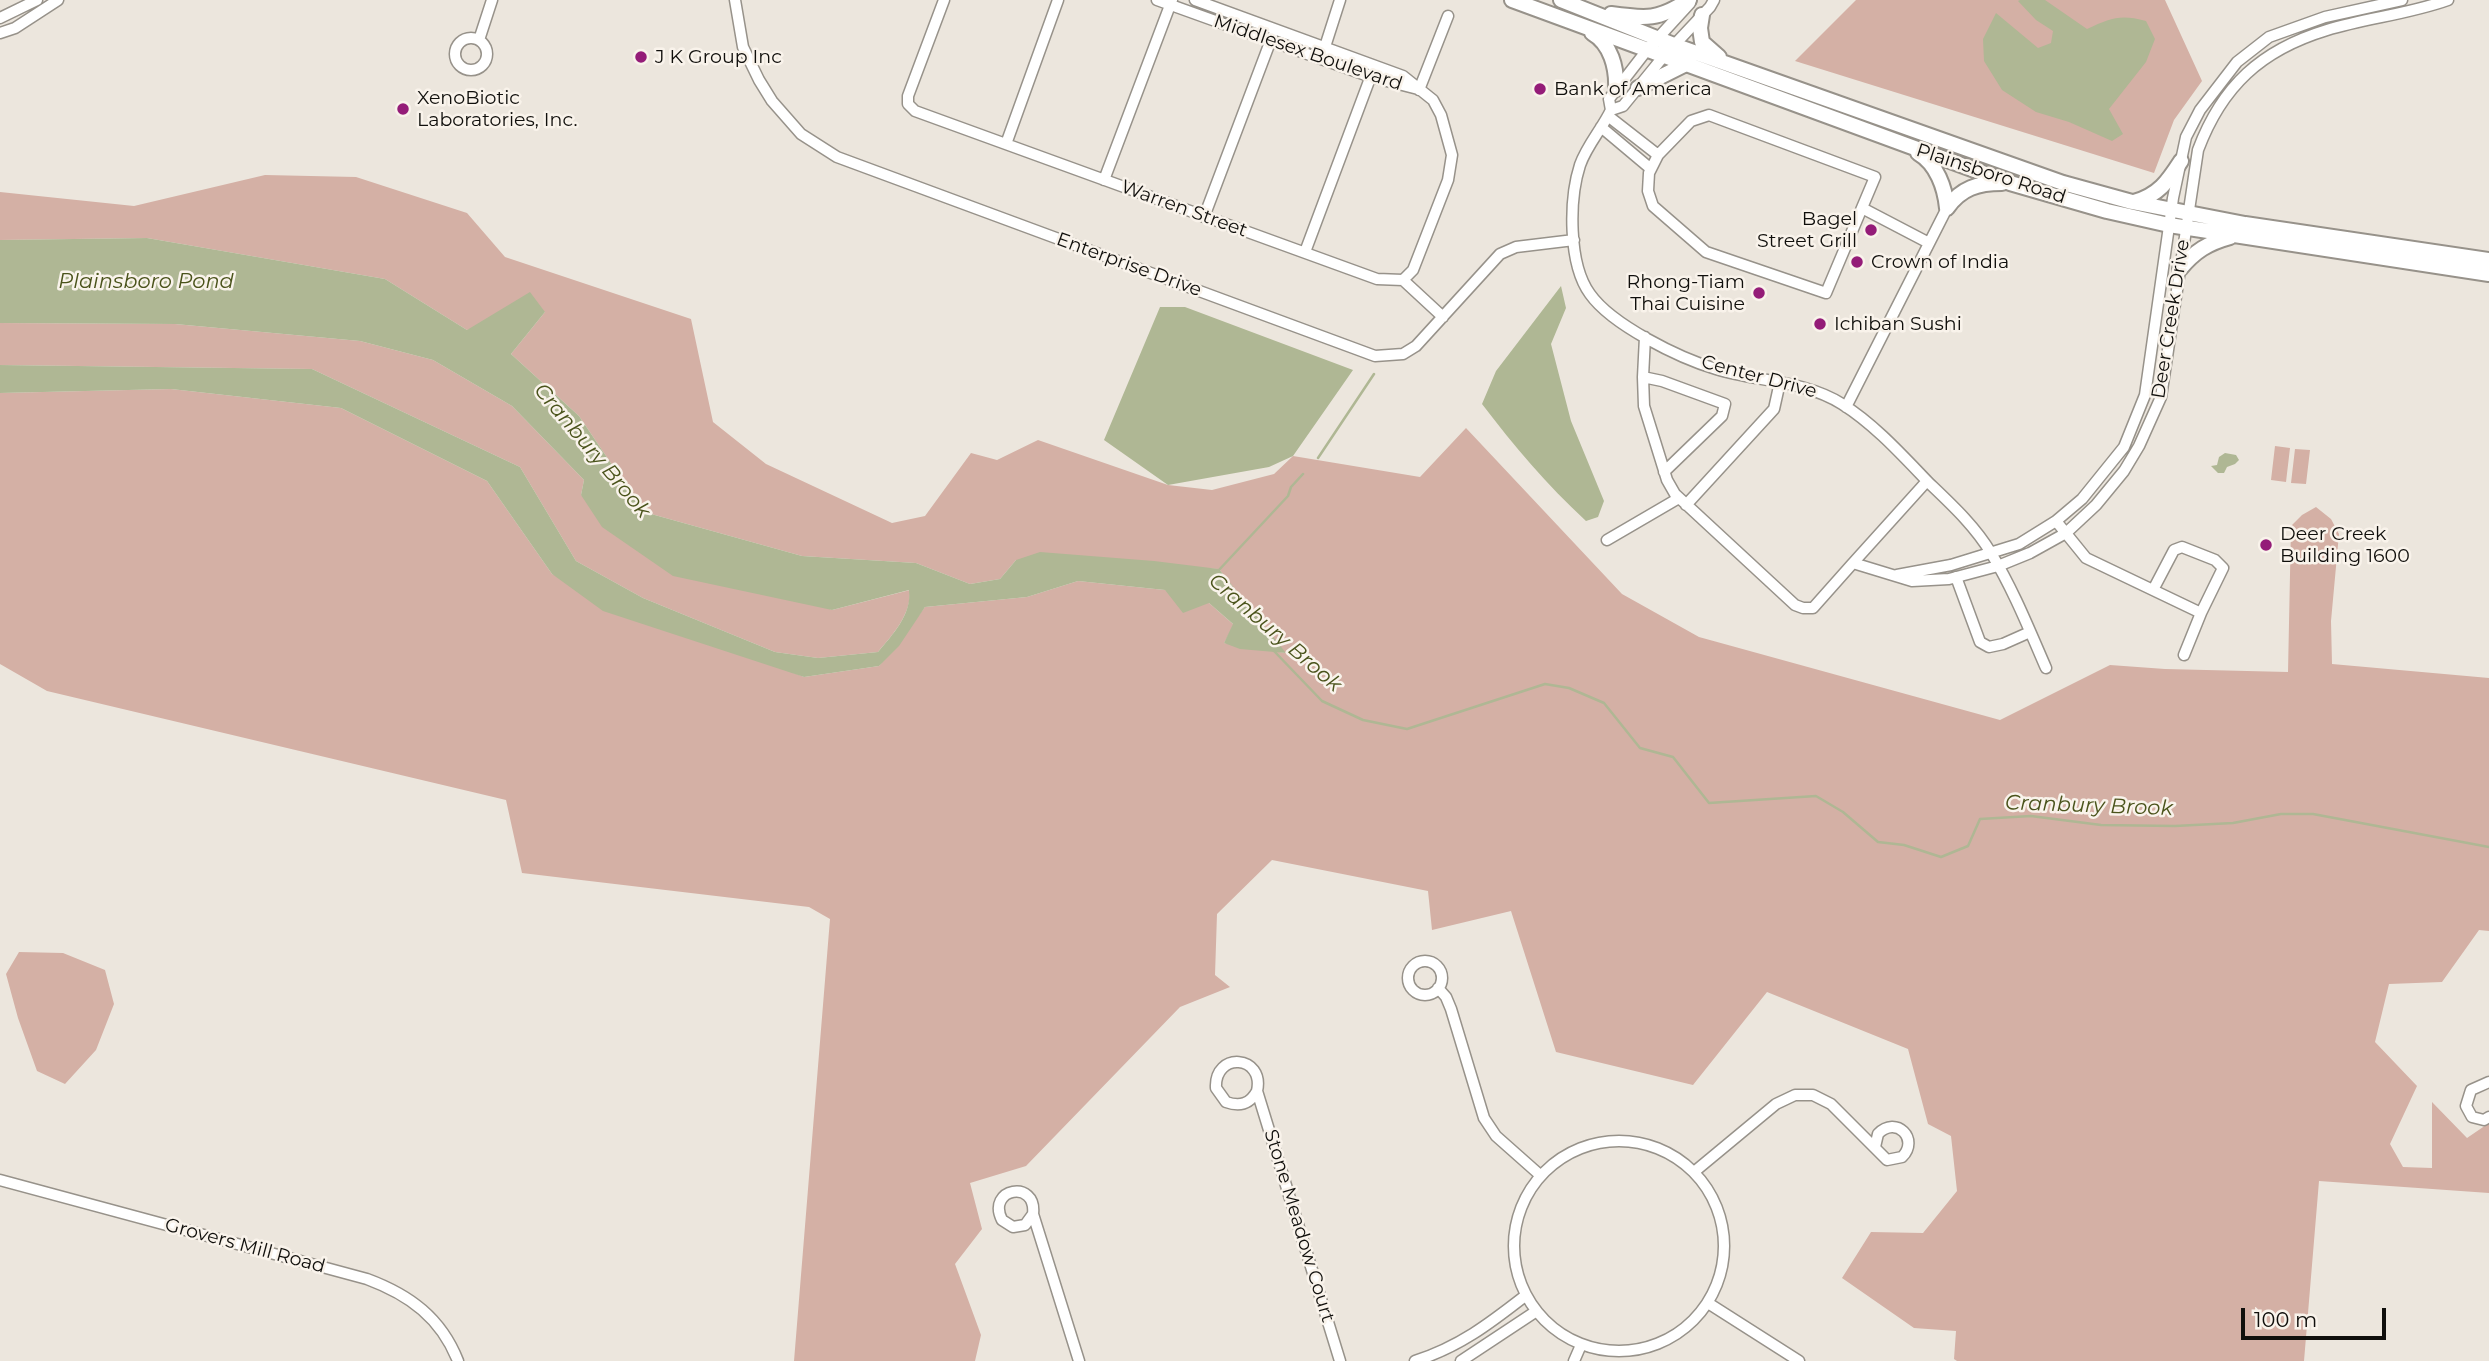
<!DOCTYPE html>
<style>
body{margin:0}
#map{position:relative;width:2489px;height:1361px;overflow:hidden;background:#ece6dd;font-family:Montserrat,sans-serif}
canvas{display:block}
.scale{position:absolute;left:2241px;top:1308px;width:145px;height:32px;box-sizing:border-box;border:4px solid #100f0c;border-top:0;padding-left:9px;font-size:21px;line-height:24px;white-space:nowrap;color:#100f0c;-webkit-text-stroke:5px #f9f3eb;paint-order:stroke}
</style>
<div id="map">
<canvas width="2489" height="1361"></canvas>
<div class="scale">100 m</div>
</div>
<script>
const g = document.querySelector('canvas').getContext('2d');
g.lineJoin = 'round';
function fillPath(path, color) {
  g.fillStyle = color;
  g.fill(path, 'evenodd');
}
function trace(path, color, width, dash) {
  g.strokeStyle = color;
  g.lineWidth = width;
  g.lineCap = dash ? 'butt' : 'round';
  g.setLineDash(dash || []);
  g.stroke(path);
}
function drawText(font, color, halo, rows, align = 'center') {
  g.font = font + ' Montserrat,sans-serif';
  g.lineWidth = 5;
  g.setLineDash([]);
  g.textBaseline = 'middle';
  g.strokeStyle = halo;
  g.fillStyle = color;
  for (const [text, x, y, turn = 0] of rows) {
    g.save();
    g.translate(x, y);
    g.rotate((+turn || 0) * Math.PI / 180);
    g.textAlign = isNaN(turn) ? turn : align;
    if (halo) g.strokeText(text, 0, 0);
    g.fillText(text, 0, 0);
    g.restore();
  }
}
const green = new Path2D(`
 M1856 0H2165L2202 81 2174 120 2154 173 1795 61Z
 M265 175 356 177 467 213 505 257 691 319 713 422 766 464 892 523 925 516 971 453 997 460 1038 440 1168 485 1212 490 1274 474 1293 456 1420 477 1466 428 1622 594 1699 637 2000 720 2110 665 2165 669 2288 672 2291 526 2302 515 2316 507 2331 519 2339 534 2331 621 2332 664 2489 678V931L2479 930 2442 982 2389 984 2375 1042 2417 1086 2390 1144 2403 1167 2432 1168V1102L2467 1138 2489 1123V1193L2319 1181 2304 1361H1957L1954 1359 1956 1331 1914 1328 1842 1278 1871 1232 1923 1233 1957 1191 1951 1136 1928 1124 1908 1049 1767 992 1693 1085 1556 1052 1511 911 1432 930 1428 891 1272 860 1217 914 1215 975 1230 987 1180 1007 1026 1166 970 1183 982 1229 955 1264 981 1335 975 1361H794L830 919 809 907 522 873 506 800 47 691 0 664V393L171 389 341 408 487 481 552 574 804 677 879 666 925 607 1027 597 1078 581 1165 590 1209 603 1234 625 1224 643 1285 653 1219 569 1016 560 1000 579 970 584 916 563 802 556 644 512 579 416 511 354 545 312 467 330 385 279 147 238 0 240V192L134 206Z
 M0 323 175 324 360 341 433 360 512 406 584 480 581 495 832 610 910 590C911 615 893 634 878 652L818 658 775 652 643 598 576 561 520 467 312 369 0 365Z
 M2275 446 2290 448 2286 482 2271 480Z
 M2295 449 2310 450 2306 484 2291 483Z
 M19 952 63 953 105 970 114 1004 96 1050 65 1084 37 1071 18 1018 6 974Z`);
const water = new Path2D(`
 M2020 0H2045L2087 29C2111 18 2120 14 2146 21L2155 39 2146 62 2109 109 2123 134 2112 141 2069 122 2036 112 2002 90 1984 61 1983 39 1996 13 2038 48 2051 43 2053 31 2036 20 2018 1Z
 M147 238 385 279 467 330 530 292 545 312 511 354 579 416 644 512 802 556 916 563 970 584 1000 579 1016 560 1040 552 1154 561 1219 569 1286 653 1240 649 1224 643 1233 624 1209 603 1183 613 1165 590 1078 581 1027 597 925 607 899 646 879 666 804 677 603 611 552 574 487 481 341 408 171 389 0 393V365L312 369 520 467 576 561 643 598 775 652 818 658 878 652C892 635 912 615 909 590L832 610 673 576 602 527 581 495 584 480 512 406 433 360 360 341 175 324 0 323V240Z
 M1561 286 1566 308 1551 344 1571 421 1604 501 1598 517 1586 521C1547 485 1514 446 1482 404L1496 371Z
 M1160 307H1185L1353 370 1293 456 1269 467 1168 485 1104 440Z
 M2225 453 2236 455 2239 460 2235 464 2227 467 2224 473H2218L2211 466 2217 465 2219 457Z`);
const stream = new Path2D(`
 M1318 458 1374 374
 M1218 571 1288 496 1291 487 1303 474
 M1274 651 1322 701 1363 720 1407 729 1545 684 1569 688 1604 703 1640 748 1673 757 1709 803 1816 796 1843 812 1878 842 1904 845 1941 857 1968 846 1980 819 2031 816 2101 825 2175 826 2233 823 2281 814H2313L2489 847`);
const street = new Path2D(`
 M735 0 743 47 759 80 772 101 801 134 837 157 1375 356 1403 354 1416 346 1500 254 1516 247 1574 240
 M944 0 908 96V104L915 111 1377 279 1403 280 1443 317
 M1157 0 1371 77 1418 89
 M1195 0 1403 76 1433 100 1441 115 1452 155 1448 180 1413 270 1403 280
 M1690 3 1647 50 1609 99 1611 110C1602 129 1587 145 1580 165 1569 199 1568 264 1590 294 1612 325 1679 358 1716 369 1758 382 1804 380 1842 404 1874 424 1902 455 1928 482 1951 504 1975 526 1991 553 2013 589 2029 629 2046 668
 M0 18 37 0
 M0 33 15 28 58 0
 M455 54a16 16 0 1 1 32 0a16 16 0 1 1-32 0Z
 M479 40 492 0
 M1323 53 1340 0
 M1419 90 1448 16
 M1611 110 1623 106 1663 57 1710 7 1714 0
 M1709 115 1875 177 1826 293 1706 252 1653 206 1648 191 1649 173 1658 155 1691 121Z
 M1608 116 1658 155
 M1601 127 1651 169
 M1006 144 1058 0
 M1104 180 1172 0
 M1862 208 1929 243
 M1204 217 1272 37
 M1305 252 1372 73
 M1645 337 1643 377 1644 406 1667 480 1675 494 1795 605 1803 608H1813L1853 563 1912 581 1949 579 1998 566 2030 553 2066 533 2096 505 2124 471 2139 446 2161 397 2198 150C2222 86 2261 50 2327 30 2367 18 2409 14 2448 0
 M1643 377 1662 381 1725 404 1722 416 1664 472
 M1846 407 1947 208
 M1686 505 1774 409 1780 382
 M2056 521 2086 558 2201 613
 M1607 540 1679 498
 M1853 563 1927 481
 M1897 575 1951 565 2019 544 2056 521 2082 499 2124 447 2145 395 2173 198 2186 137 2200 110 2237 62 2269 37 2325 17 2402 0
 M1956 577 1980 642 1989 647 2003 644 2030 632
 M2153 590 2174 550 2182 547 2215 560 2223 568 2201 613 2184 655
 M1408 978a17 17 0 1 1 34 0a17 17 0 1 1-34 0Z
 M1438 988 1446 997 1451 1009 1484 1118 1496 1136 1540 1175
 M2489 1082 2471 1090 2466 1106 2472 1117 2484 1120 2489 1117
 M1257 1091C1250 1104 1240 1107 1226 1102L1216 1088C1214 1051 1265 1055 1257 1091L1340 1361
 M1514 1246a105 105 0 1 1 210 0a105 105 0 1 1-210 0Z
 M1694 1172 1776 1104 1795 1095H1813L1831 1104 1887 1160 1902 1157C1920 1139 1896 1115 1878 1134L1875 1147
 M0 1180 367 1279C410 1295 441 1318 458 1361
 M1033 1214 1025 1225 1013 1227 1002 1220C986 1188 1037 1179 1033 1214L1079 1361
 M1708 1303 1799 1361
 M1415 1361C1459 1347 1489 1324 1525 1296
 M1461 1361 1535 1312
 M1574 1361 1581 1345`);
const secondary = new Path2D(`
 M1512 0 2010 183 2107 211 2169 225 2489 274
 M1561 0 1674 45 2063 183 2132 202 2245 224 2489 260
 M1611 14C1647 19 1658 20 1689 0
 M1702 15 1700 28 1702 42 1719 57
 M1592 33C1611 44 1617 68 1616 89
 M1638 88 1684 65
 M1918 153C1937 164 1945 188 1947 208
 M2134 202C2159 195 2168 181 2181 161
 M1947 208C1961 188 1978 183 2002 183
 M2180 269C2195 251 2208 243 2230 237`);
const markers = [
 [641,57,7,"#941c78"],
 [1540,89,7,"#941c78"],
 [403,109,7,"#941c78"],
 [1871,230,7,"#941c78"],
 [1857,262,7,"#941c78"],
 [1759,293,7,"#941c78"],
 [1820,324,7,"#941c78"],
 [2266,545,7,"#941c78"]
];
const streetNames = [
 ["Middlesex Boulevard",1308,53,19],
 ["Plainsboro Road",1991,174,18],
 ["Warren Street",1184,209,20],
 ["Enterprise Drive",1129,265,20],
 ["Deer Creek Drive",2171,319,-81],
 ["Center Drive",1759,377,15],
 ["Stone Meadow Court",1299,1226,73],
 ["Grovers Mill Road",245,1246,15]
];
const poiNames = [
 ["J K Group Inc",655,57],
 ["Bank of America",1554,89],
 ["XenoBiotic",417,98],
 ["Laboratories, Inc.",417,120],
 ["Bagel",1857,219,"right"],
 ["Street Grill",1857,241,"right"],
 ["Crown of India",1871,262],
 ["Rhong-Tiam",1745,282,"right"],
 ["Thai Cuisine",1745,304,"right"],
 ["Ichiban Sushi",1834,324],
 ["Deer Creek",2280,534],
 ["Building 1600",2280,556]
];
const waterNames = [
 ["Plainsboro Pond",146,282],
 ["Cranbury Brook",592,451,50],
 ["Cranbury Brook",1275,633,41],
 ["Cranbury Brook",2089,806,2]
];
fillPath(green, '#d4b0a5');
fillPath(water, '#afb794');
trace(stream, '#afb794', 2.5);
trace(street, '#97928a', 13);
trace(secondary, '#97928a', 18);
trace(street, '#fff', 10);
trace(secondary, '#fff', 14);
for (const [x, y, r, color] of markers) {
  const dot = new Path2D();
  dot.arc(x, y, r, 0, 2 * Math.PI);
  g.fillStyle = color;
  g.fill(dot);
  trace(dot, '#f9f3eb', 2.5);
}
drawText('19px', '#100f0c', '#f9f3eb', streetNames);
drawText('19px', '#100f0c', '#f9f3eb', poiNames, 'left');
drawText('italic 21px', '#4a531b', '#f9f3eb', waterNames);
</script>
